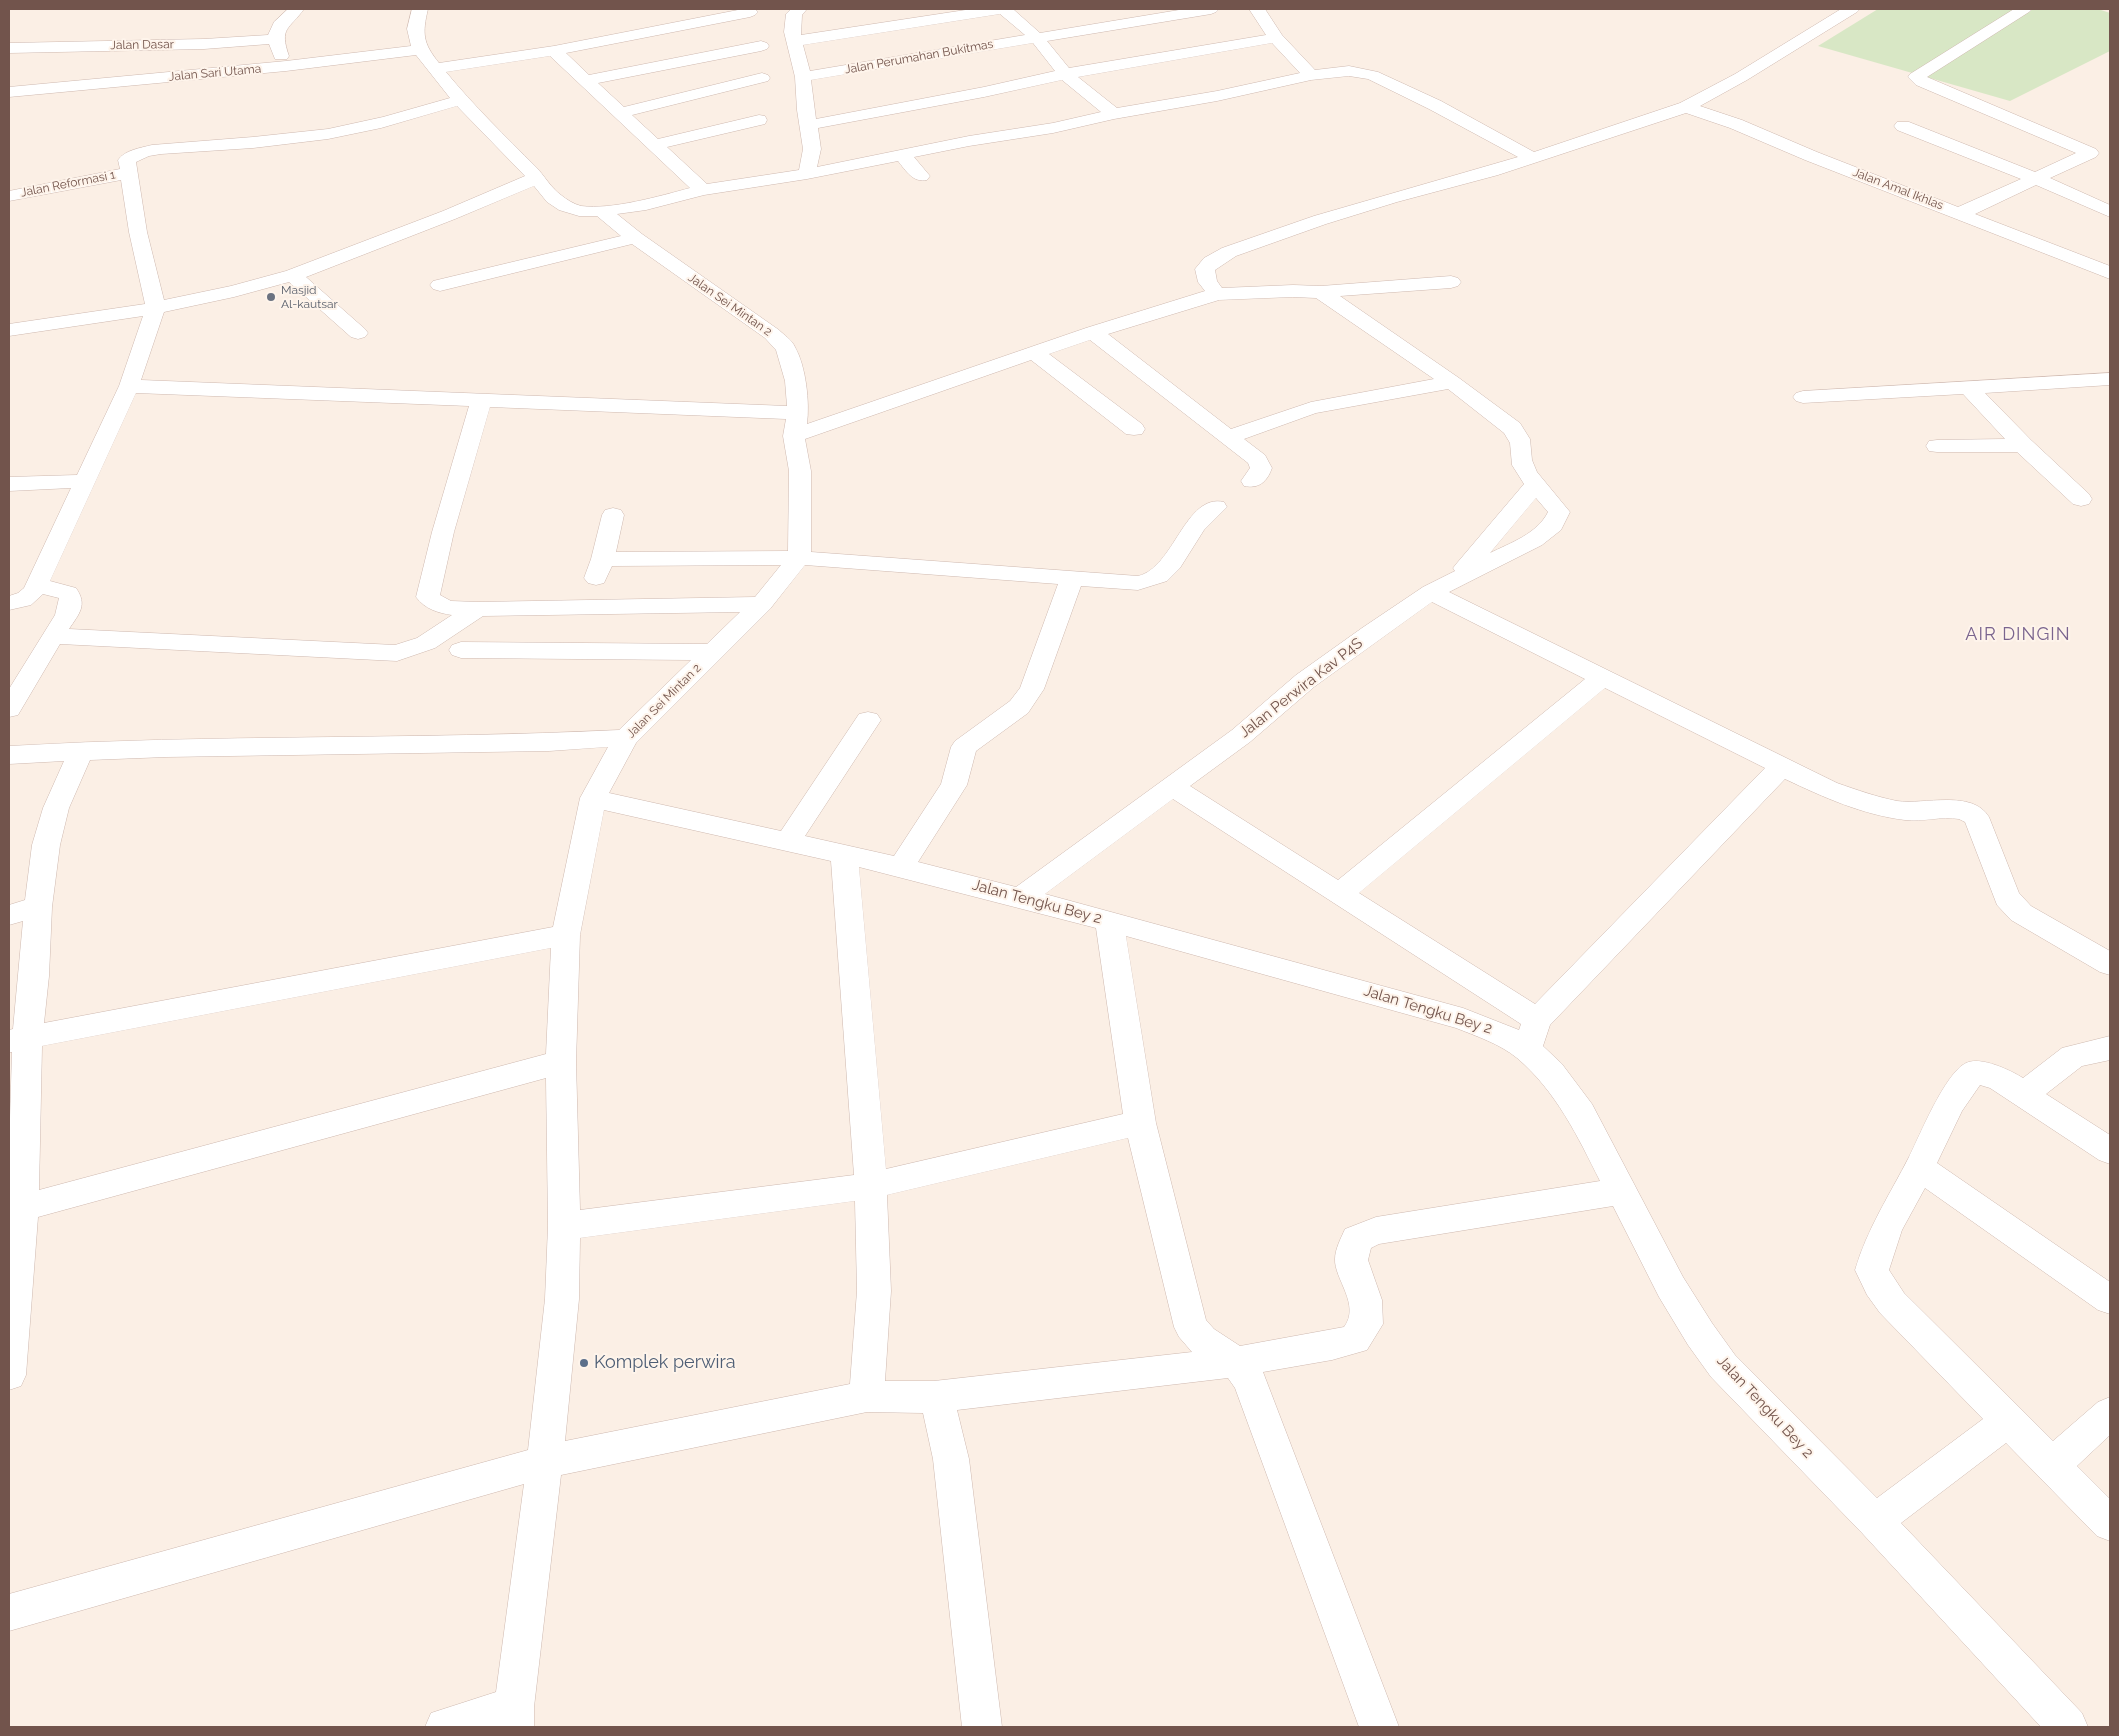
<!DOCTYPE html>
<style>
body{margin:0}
#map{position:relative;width:2119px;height:1736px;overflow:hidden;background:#fbefe5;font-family:Raleway,sans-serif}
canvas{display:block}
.frame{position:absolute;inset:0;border:10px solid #72544c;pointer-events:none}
</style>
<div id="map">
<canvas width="2119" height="1736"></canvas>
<div class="frame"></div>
</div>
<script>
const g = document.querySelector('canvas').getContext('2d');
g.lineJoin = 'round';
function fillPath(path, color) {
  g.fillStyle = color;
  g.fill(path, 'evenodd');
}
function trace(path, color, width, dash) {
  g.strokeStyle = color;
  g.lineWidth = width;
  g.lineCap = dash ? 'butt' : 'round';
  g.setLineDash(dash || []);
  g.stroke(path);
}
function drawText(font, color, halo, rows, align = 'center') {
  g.font = font + ' Raleway,sans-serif';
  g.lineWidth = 4;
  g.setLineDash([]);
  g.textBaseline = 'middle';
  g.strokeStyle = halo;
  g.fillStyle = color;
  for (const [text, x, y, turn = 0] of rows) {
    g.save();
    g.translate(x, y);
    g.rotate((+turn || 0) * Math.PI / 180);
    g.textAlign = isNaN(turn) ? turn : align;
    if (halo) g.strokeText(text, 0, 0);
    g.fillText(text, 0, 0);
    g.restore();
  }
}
const green = new Path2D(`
 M1878 9H2098L2110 13V51L2010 101 1818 46Z`);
const minor = new Path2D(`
 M288 9H304C289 30 279 27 289 56L287 59H275L269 44 204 49 9 53V43L204 39 268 35 274 22Z
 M412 9H428C422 34 423 43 439 63L554 46 743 9H755L758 12 755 15 750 17 566 53 589 75 761 41 767 43 769 46 767 49 761 51 598 83 624 107 762 73 768 75 770 78 768 81 632 115 658 139 759 115 765 116 767 120 765 124 667 147 707 184 799 170 803 149 797 110 795 77 784 32 786 14 791 9H807L802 15 801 35 972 9H1013L1040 33 1185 9H1219L1216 12 1211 14 1047 41 1069 68 1266 35 1249 9H1265L1282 35 1315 70 1349 66 1378 72 1441 101 1534 152 1680 103 1735 74 1841 9H1860L1857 12 1747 80 1700 106 1742 120 1817 152 1958 207 2021 179 1897 130 1894 126 1897 122H1909L2035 172 2076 153 1916 85 1908 77 1910 74 2014 9H2032L2029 12 1927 77 2096 149 2099 153 2096 157 2050 178 2110 205V217L2036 185 1975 214 2110 266V279L1805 160 1730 128 1686 113 1498 175 1397 202 1326 224 1236 256 1215 270 1217 281 1222 288 1293 285 1321 286 1451 276 1458 278 1461 282 1458 286 1451 288 1340 296 1459 378 1520 423 1530 439 1532 460 1537 472 1570 512 1561 530 1542 545 1449 592 1837 783C1857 790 1877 797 1897 801 1924 805 1972 789 1989 817L2019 893 2031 906 2110 951V975L2100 972 2011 920 1997 905 1965 822 1959 819C1941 816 1923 822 1905 820 1863 815 1823 797 1785 779L1550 1025 1543 1046 1562 1064 1592 1104 1683 1277 1712 1323 1735 1355 1877 1498 1983 1419 1880 1313 1867 1295 1855 1270C1867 1229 1890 1194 1909 1157 1920 1135 1945 1073 1966 1063 1981 1056 2010 1070 2023 1078L2062 1048 2110 1036V1060L2082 1066 2046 1094 2110 1135V1164L2099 1160 1990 1088 1980 1085 1962 1111 1937 1163 2110 1282V1314L2098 1310 1925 1188 1902 1230 1889 1270 1904 1293 2053 1441 2098 1402 2110 1397V1435L2077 1466 2110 1499V1541L2097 1536 2006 1443 1901 1523 2082 1713 2088 1727H2041L1862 1533 1711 1377 1688 1345 1659 1297 1613 1206 1379 1244 1371 1248 1368 1260 1382 1300 1383 1324 1367 1350 1332 1360 1263 1372 1399 1727H1359L1235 1388 1228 1378 957 1410 969 1459 1002 1727H962L933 1459 923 1413 867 1412 561 1475 534 1707V1727H425L431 1713 496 1692 524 1484 9 1631V1594L528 1450 545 1299 548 1226 546 1078 38 1217 26 1375 21 1386 9 1390V1151L12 1052H9V1030L13 1029 23 921 9 925V905L25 900 32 845 43 808 64 761 9 764V746C212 734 416 740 619 730L691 660 461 658 452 655 449 650 452 645 461 642 707 644 740 612 483 616 435 648 397 661 60 644 18 715 9 717V689L55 615 59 598 43 594 31 605 9 610V596L18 593 24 588 71 488 9 491V477L77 475 119 386 143 316 9 336V324L145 304 129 232 121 180 9 201V191L120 169 118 160C125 150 140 148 152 145L253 137 328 129 383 117 450 98 416 55 286 71 9 97V87L286 61 411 46 407 29ZM1000 14 1025 35 810 71 803 45ZM1033 43 1055 71 984 87 816 119 811 80ZM1272 43 1300 73 1217 91 1117 108 1078 77ZM550 56 690 188C660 196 612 210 581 206 574 204 567 200 561 195 551 188 544 175 536 167 505 136 474 106 446 72ZM1349 76 1368 79 1429 109 1518 157 1314 216 1222 248 1204 258 1195 269 1198 282 1205 291 1086 328 807 424C810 403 806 366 795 347 792 340 784 335 779 330L642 234 617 214 646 210 704 195 807 179 898 161C906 171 913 183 927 180L930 176 914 157 969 146 1053 133 1114 119 1217 101 1311 80ZM1062 80 1101 112 1053 123 969 136 817 167 821 149 818 128 984 97ZM457 106 525 176 443 211 286 271 231 286 164 300 147 232 136 162 149 156 161 154 253 148 328 139 381 128ZM534 186 547 202 559 210 579 216H597L621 236 433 281 430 285 433 289 440 291 632 244 765 338 776 350 785 381 787 406 141 380 164 312 234 297 289 282 351 337 358 339 365 337 368 333 365 329 306 277 455 219ZM1293 297 1316 298 1434 379 1311 402 1231 429 1108 334 1219 300ZM1090 340 1248 463 1250 468 1241 481 1244 486C1259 489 1267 482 1272 468L1265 455 1244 439 1316 413 1448 389 1504 433 1510 443 1512 465 1524 484 1457 563 1453 568 1455 571 1423 587 1362 628 1296 675 1232 730 1016 887 918 862 967 785 976 751 1028 713 1044 689 1081 586 1138 590 1167 581 1180 568 1204 530 1227 507 1224 502C1185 493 1174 568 1138 576L811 552V471L805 439 1031 360 1126 434 1134 435 1142 434 1145 429 1142 424 1049 354ZM136 393 469 406 432 532 416 597C425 609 438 613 452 615L417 638 395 645 69 629C79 614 88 605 76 588L50 581ZM490 407 786 419 783 436 789 471 788 551 616 552 624 515 621 510 613 508 605 510 602 515 591 559 584 578 588 583 596 585 604 583 612 566 781 565 755 597 478 602 451 601 440 595 454 532ZM1536 498 1548 512C1537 534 1510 543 1490 553ZM805 565 1058 584 1020 688 1010 701 955 741 951 747 941 784 894 856 805 836 881 720 877 714 868 712 859 714 781 831 609 793 636 743 770 609ZM1432 602 1585 679 1338 880 1190 786 1250 742 1314 687ZM1605 688 1765 768 1535 1004 1359 893ZM608 747 580 798 553 927 44 1023 49 976 52 907 60 845 69 808 90 760 166 757 549 751ZM1173 799 1521 1024 1519 1030 1463 1008 1045 894ZM604 810 831 861 854 1175 580 1210 576 1062 580 935ZM859 867 1096 928 1123 1114 886 1169ZM1126 936 1456 1028C1476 1036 1500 1044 1517 1058 1556 1091 1578 1137 1600 1181L1376 1217 1345 1229C1341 1238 1335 1249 1335 1259 1334 1279 1361 1305 1344 1327L1240 1346 1214 1329 1206 1320 1156 1123ZM551 948 546 1054 39 1190 42 1046ZM1128 1138 1174 1327 1179 1337 1192 1352 934 1381H885L891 1291 887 1195ZM855 1201 857 1291 850 1384 565 1441 579 1299 580 1238Z
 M2110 373V385L1985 393 2031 440 2089 494 2092 499 2089 504 2081 506 2073 504 2017 452H1937L1929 451 1926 446 1929 441 1937 440 2005 439 1963 394 1803 403 1796 401 1793 397 1796 393 1803 391Z`);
const markers = [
 [271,297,5,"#6b7280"],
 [584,1363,5,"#5c6f8a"]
];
const farStreetnames = [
 ["Jalan Dasar",142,45,-1],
 ["Jalan Perumahan Bukitmas",919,57,-10],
 ["Jalan Sari Utama",215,73,-5],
 ["Jalan Reformasi 1",68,184,-11],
 ["Jalan Amal Ikhlas",1898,189,21],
 ["Jalan Sei Mintan 2",730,305,35],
 ["Jalan Sei Mintan 2",664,701,-45]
];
const farWorshipnames = [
 ["Masjid",281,290],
 ["Al-kautsar",281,304]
];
const streetNames = [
 ["Jalan Perwira Kav P4S",1301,688,-38],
 ["Jalan Tengku Bey 2",1037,902,15],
 ["Jalan Tengku Bey 2",1428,1010,17],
 ["Jalan Tengku Bey 2",1765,1407,47]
];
const quarterNames = [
 ["AIR DINGIN",2018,635]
];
const nearServicenames = [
 ["Komplek perwira",594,1363]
];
fillPath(green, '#d8e7c5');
trace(minor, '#ceb8af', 1);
fillPath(minor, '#fff');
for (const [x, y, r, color] of markers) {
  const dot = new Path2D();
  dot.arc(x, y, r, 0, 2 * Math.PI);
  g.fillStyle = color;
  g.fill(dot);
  trace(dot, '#fef4eb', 2);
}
drawText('12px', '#72544c', '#fef4eb', farStreetnames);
drawText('12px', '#5b616d', '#fef4eb', farWorshipnames, 'left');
drawText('15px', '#72544c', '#fef4eb', streetNames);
g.letterSpacing = '1px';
drawText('18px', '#7a648e', '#fef4eb', quarterNames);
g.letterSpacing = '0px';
drawText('18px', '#4e5e75', '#fef4eb', nearServicenames, 'left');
</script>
